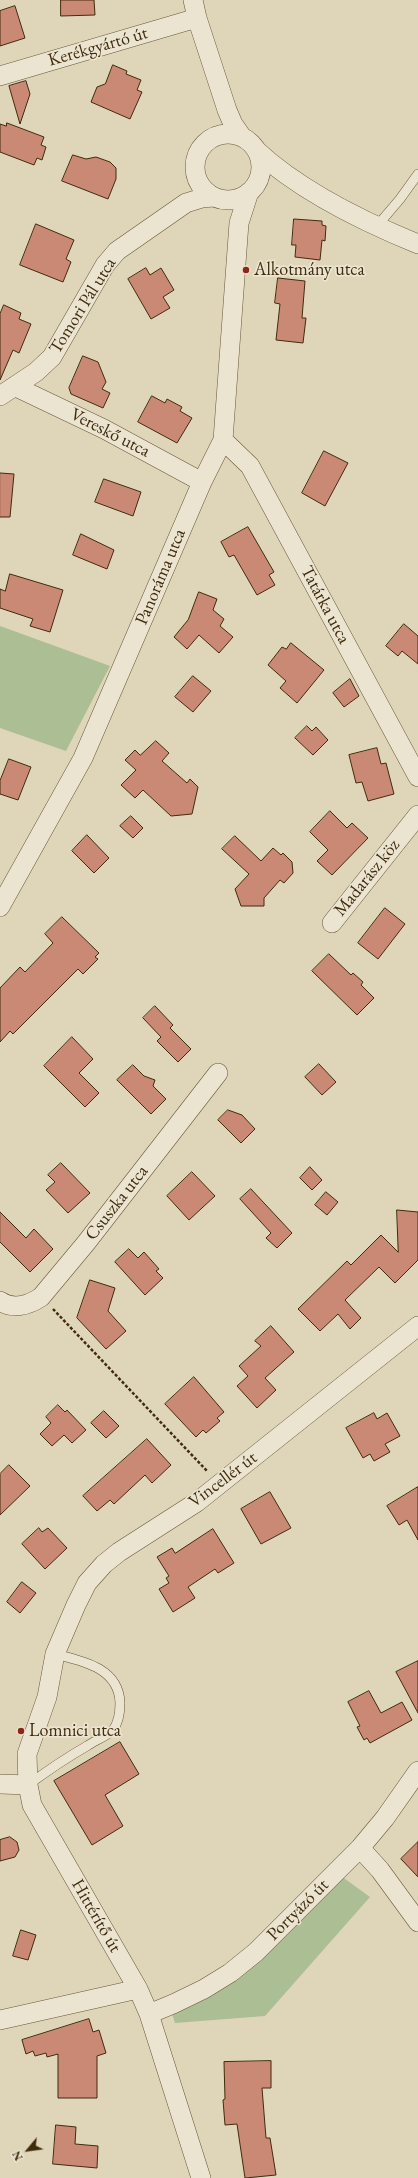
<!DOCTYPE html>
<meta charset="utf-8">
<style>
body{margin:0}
#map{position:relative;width:418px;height:2178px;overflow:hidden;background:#dfd5b8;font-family:"EB Garamond",serif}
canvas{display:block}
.north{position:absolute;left:8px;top:2130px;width:40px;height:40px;-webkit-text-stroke:3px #eae4d1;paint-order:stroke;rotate:241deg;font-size:11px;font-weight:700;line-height:16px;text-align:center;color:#412b0d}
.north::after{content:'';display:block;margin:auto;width:14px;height:18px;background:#412b0d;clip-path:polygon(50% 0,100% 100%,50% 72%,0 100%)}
</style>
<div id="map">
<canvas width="418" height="2178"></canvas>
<div class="north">N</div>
</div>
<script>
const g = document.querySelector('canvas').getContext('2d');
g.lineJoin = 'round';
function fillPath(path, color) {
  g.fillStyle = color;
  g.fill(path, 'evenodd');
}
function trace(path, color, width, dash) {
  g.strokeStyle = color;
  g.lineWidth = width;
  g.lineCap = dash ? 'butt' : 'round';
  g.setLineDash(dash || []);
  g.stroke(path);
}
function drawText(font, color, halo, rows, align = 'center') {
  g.font = font + ' "EB Garamond",serif';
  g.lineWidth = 3.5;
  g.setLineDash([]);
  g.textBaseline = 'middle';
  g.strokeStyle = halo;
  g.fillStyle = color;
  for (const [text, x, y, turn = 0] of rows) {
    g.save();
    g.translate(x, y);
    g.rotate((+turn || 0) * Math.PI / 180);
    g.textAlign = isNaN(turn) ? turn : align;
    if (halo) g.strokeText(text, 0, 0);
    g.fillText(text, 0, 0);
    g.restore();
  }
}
const green = new Path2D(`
 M0 626 110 666 66 751 0 728Z
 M341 1876 370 1897 265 2016 175 2023 171 2010Z`);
const building = new Path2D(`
 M61 0H94L95 15 61 16Z
 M15 6 25 38 0 46V11Z
 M113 65 127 71 126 74 141 80 137 90 142 92 130 119 91 102 97 87 105 84Z
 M26 81 30 94 20 124 9 86Z
 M7 123 44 137 41 145 46 147 42 160 37 158 34 165 0 152V124L6 126Z
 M73 155 86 159 96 157 110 162 116 168V179L108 199 62 181Z
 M294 219 322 221V225L326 226 325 241 322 240 320 260 295 257 296 245H292Z
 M36 224 74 240 66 259 71 262 63 282 20 265Z
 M146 268 150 275 161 268 174 290 163 297 170 308 151 319 128 279Z
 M278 278 305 281 302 318H306L303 343 276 340 280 304 275 303Z
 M4 305 21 313 19 319 31 324 19 353 13 350 0 380V314Z
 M83 356 98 362 106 382 102 389 110 393 103 408 71 394 69 388Z
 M152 396 165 403 167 399 182 407 180 411 192 418 177 443 138 422Z
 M324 451 348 463 325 506 302 493Z
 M0 473 14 474 10 517H0Z
 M104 479 141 492 133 516 95 502Z
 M248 527 274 572 269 575 275 585 257 595 234 555 229 557 221 542Z
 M81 534 114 550 107 569 73 555Z
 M10 574 63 590 50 632 30 626 33 619 0 608V589L5 591Z
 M199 592 217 599 213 610 224 619 220 626 233 637 219 653 199 635 187 649 174 637 188 620Z
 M404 624 418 636V664L402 651 398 656 386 646Z
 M291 643 324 670 297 703 280 688 286 681 268 665 282 647 286 649Z
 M193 676 211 691 193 712 175 697Z
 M350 679 359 696 344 707 333 693Z
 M307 726 312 731 316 727 328 740 313 755 295 738Z
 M156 741 169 753 162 761 187 783 190 779 198 787 192 814 171 816 143 790 135 798 121 785 136 770 125 760 135 750 140 755Z
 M377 748 381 764 386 763 394 794 368 801 362 782 356 783 349 755Z
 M9 759 31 767 18 800 0 794V781Z
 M330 811 347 828 352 823 368 838 332 875 317 861 328 850 310 832Z
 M131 816 143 828 133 838 120 826Z
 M87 835 109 858 94 873 72 851Z
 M235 836 261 861 273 848 281 855 283 853 292 862 293 873 284 883 280 880 264 898V906H241L235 889 249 874 222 849Z
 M385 908 405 924 378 959 358 943Z
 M62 917 99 953 95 957 98 959 83 974 78 969 13 1034 10 1031 0 1042V988L20 967 25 972 53 943 45 934Z
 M329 954 351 975 353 973 363 982 361 985 374 998 357 1015 312 971Z
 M155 1006 173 1025 170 1028 191 1049 178 1062 157 1041 161 1037 143 1018Z
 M72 1037 93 1059 79 1073 99 1093 85 1107 44 1066Z
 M319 1064 336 1082 322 1095 305 1077Z
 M133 1065 144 1076 155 1080 153 1086 166 1099 151 1114 117 1080Z
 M228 1110 242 1115 255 1129 241 1143 218 1120Z
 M61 1163 90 1193 68 1213 46 1190 55 1182 48 1175Z
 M310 1167 322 1180 312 1190 300 1178Z
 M192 1172 215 1196 189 1220 167 1196Z
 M251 1189 292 1233 277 1248 266 1238 271 1233 240 1199Z
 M326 1192 338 1202 327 1215 315 1205Z
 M397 1210 418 1212V1260L395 1283 379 1267 345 1300 361 1318 350 1329 338 1314 320 1331 298 1309 347 1261 351 1265 381 1235 398 1252Z
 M0 1212 26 1238 34 1229 53 1249 30 1272 0 1242Z
 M129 1249 138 1258 144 1252 159 1269 156 1271 163 1278 145 1295 115 1262Z
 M90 1280 115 1288 108 1311 126 1331 106 1349 77 1318Z
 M271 1326 294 1352 265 1378 276 1390 257 1408 237 1386 248 1376 239 1366 261 1346 255 1341Z
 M194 1377 224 1412 217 1418 220 1421 206 1433 203 1430 196 1437 165 1404Z
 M58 1405 65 1412 67 1410 86 1430 72 1443 64 1435 52 1446 40 1434 51 1423 46 1417Z
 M104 1411 119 1426 106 1438 91 1423Z
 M374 1413 377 1419 387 1413 400 1436 385 1444 390 1452 374 1461 370 1454 363 1458 346 1428Z
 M147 1439 171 1465 152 1483 145 1475 114 1504 110 1500 97 1511 83 1496Z
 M9 1465 30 1486 0 1515V1474Z
 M418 1487V1540L407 1520 399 1525 387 1506Z
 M270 1492 291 1528 261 1544 241 1509Z
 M39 1528 42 1532 48 1528 67 1548 45 1569 22 1544Z
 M213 1529 234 1563 218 1573 215 1569 188 1587 195 1598 173 1612 159 1589 169 1583 166 1578 169 1576 157 1557 172 1548 175 1553Z
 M22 1582 36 1593 20 1613 7 1602Z
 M418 1661V1713L396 1672Z
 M369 1691 381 1713 402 1702 412 1720 370 1743 367 1738 364 1740 357 1727 360 1726 348 1702Z
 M120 1742 139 1774 105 1795 123 1826 92 1845 54 1781Z
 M10 1837 17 1842 19 1850 15 1857 0 1861V1840Z
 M418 1842V1877L401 1859Z
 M21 1930 36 1935 28 1960 13 1956Z
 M89 2019 93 2032 99 2030 106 2053 97 2056V2098H58V2054L47 2057 46 2053 35 2056 33 2051 26 2054 22 2040Z
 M271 2061V2088H262L266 2138H270L276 2175 245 2178 237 2124 225 2125 223 2100 225 2099 224 2062Z
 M56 2125 76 2127 75 2144 98 2146 97 2168 53 2164Z`);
const path = new Path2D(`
 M53 1309 208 1472`);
const lane = new Path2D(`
 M377 226 400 199 418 174
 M28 1785C47 1771 66 1758 87 1746 94 1741 107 1736 113 1730 119 1722 120 1713 120 1703 119 1668 83 1661 55 1654`);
const street = new Path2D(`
 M193 0 197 18 227 110 233 124 242 137
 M0 76 197 18
 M195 167a33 33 0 1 1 66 0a33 33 0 1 1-66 0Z
 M256 150C299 190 364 222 418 244
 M16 387 104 429 202 482
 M0 396 36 372 52 357 105 265 117 251 186 203 202 198 213 197
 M223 440 250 466 418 777
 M0 907 83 758 202 482 223 440 239 223 249 192
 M332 923 418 815
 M0 1301C13 1310 29 1305 41 1297L86 1243 218 1073
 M0 1784 28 1785
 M360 1848 380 1870 418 1922
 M149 2014 173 2004 204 1989 230 1973 256 1952 360 1848 385 1818 418 1771
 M0 2020 138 1989
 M201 2178 149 2014 138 1989 32 1805 28 1785 27 1754 47 1697 55 1654 76 1605 87 1583 104 1564 119 1552 197 1502 418 1326`);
const markers = [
 [246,270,4,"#8f2418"],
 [21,1731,4,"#8f2418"]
];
const streetNames = [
 ["Kerékgyártó út",98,47,-16],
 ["Tomori Pál utca",83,306,-58],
 ["Vereskő utca",110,433,27],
 ["Panoráma utca",161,577,-67],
 ["Tatárka utca",325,605,62],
 ["Madarász köz",367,878,-51],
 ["Csuszka utca",117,1203,-52],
 ["Vincellér út",223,1480,-37],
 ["Portyázó út",298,1910,-45],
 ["Hittérítő út",96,1916,60]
];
const poiNames = [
 ["Alkotmány utca",254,270],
 ["Lomnici utca",29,1731]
];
fillPath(green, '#acbe93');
fillPath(building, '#ca8974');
trace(building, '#412b0d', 1);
trace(lane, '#685638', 10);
trace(street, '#685638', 20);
trace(path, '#412b0d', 2.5, [3, 2]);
trace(lane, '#eae4d1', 9);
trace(street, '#eae4d1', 19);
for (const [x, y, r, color] of markers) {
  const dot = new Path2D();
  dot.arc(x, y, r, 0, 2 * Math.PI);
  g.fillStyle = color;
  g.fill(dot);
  trace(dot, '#eae4d1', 1.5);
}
drawText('18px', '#412b0d', '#eae4d1', streetNames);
drawText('18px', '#412b0d', '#eae4d1', poiNames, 'left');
</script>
